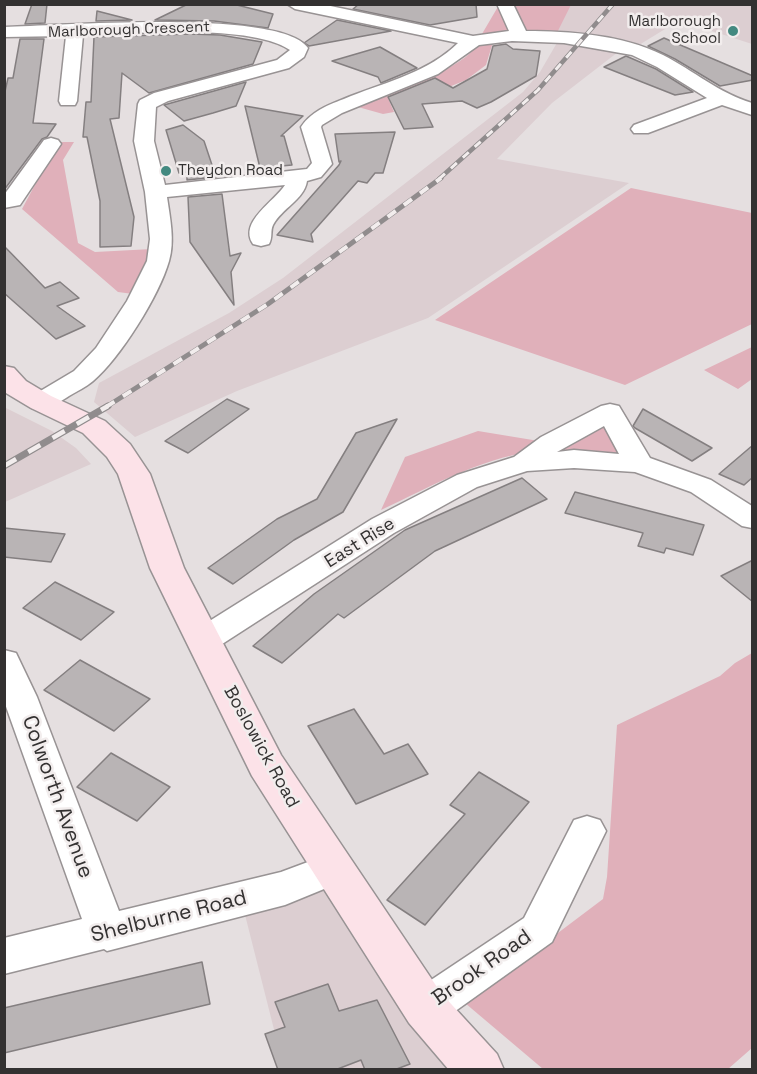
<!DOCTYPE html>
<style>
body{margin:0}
#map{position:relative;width:757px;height:1074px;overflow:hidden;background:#e5dfe0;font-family:"Space Grotesk",sans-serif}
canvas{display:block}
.frame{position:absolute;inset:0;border:6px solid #333131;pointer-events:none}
</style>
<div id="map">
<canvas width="757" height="1074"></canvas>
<div class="frame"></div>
</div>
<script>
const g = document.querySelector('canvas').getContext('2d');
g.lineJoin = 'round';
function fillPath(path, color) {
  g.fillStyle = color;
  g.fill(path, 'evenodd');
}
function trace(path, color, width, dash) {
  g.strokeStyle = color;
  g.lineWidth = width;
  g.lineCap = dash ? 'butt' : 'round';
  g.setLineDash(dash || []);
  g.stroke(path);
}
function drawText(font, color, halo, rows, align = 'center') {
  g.font = font + ' "Space Grotesk",sans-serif';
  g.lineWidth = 5;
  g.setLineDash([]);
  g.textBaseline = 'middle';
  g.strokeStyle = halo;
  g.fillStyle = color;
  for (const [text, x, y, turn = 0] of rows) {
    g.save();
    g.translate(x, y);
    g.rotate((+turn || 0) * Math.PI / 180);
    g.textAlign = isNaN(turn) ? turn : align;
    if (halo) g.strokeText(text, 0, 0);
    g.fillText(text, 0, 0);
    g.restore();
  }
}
const built = new Path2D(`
 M571 5H752V44L675 19 670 26 639 45 557 33Z
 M558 41 618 52 552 103 497 159 629 183 428 318 237 391 135 437 94 402 99 383 229 313 283 278 523 92 540 72Z
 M4 407 52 431 76 448 91 464 5 502Z
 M332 869 480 1069H284L241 899Z`);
const green = new Path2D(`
 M499 5H571L557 33 479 39Z
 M493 42 486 65 466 80 439 91 388 98 394 112 383 114 358 107V106C386 95 462 70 477 45Z
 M58 142H74L63 160 78 243 95 252 152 249 133 294 118 292 22 209Z
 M631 188 752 213V324L625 385 435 320Z
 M752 347V379L738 389 704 370Z
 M609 418 629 457C603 455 573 449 546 450 488 454 434 485 381 510L405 457 478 431 557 444Z
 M752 653V1048L728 1069H543L465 1003 603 899 607 877 617 725 720 676 735 663Z`);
const building = new Path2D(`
 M32 4H47L45 23 25 24Z
 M188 4H233L273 14 268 28 214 21 155 20Z
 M359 4H476L477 17 430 25 353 9Z
 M97 11 132 20 96 21Z
 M337 20 391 31 309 46 304 43Z
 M190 34 220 35 262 42 253 64 149 93 122 73 119 118 110 119 134 217 131 246 100 247V201L87 137H83L86 102H91L94 37Z
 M664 38 753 76V80L720 86 675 59 648 46Z
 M20 39H44L33 123 56 124 47 137 42 139 4 190V96L8 78H13Z
 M506 44 513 49 540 51 536 76 491 102 477 108 462 101 422 104 433 127 404 129 388 97 435 78 453 88 487 69 493 46Z
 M380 47 417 68 381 83 378 77 332 61Z
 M626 56 656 69 693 92 675 95 604 67Z
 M246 82 236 106 213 113 184 121 164 105Z
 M245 106 303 116 281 136H284L292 165 260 168Z
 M183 125 204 141 216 177 187 180V172L179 173 166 130Z
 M395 132 383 173H375L367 183 358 181 311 234 313 242 277 235 339 165 341 161 339 162 335 134Z
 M222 194 230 256 241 253 231 272 234 305 190 242 188 197Z
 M4 246 45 288 60 282 79 298 57 306 85 326 56 339 4 293Z
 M227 399 249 409 188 453 165 441Z
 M643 409 712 448 692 461 635 428 633 426Z
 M397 419 343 512 294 540 233 584 208 568 277 519 317 499 356 433Z
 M753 445V477L744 485 719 474Z
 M522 478 547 499 435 551 344 618 338 614 282 663 253 646 314 594 405 530Z
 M575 492 704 525 693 555 666 548 664 553 638 546 643 533 565 513Z
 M4 528 65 534 51 562 4 557Z
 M753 560V602L721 576Z
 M55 582 114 612 81 640 23 608Z
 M80 660 150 699 114 731 44 690Z
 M354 709 384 754 408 744 428 774 356 804 308 726Z
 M111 753 170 787 137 821 77 787Z
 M479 772 529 802 425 925 387 900 465 814 450 805Z
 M202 962 210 1004 4 1053V1008Z
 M328 984 339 1011 377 1000 410 1064 394 1070H365L361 1060 335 1070H278L265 1034 285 1027 275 1002Z`);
const street = new Path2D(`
 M287 4H321L473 36 509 31 497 4H513L526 31C570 31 623 35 663 55 694 71 719 93 752 103V115L722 105 648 133H634L631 129 634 125 707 98 657 67 632 55 564 43 512 41 479 45 438 74 342 113 322 125 321 127 332 164 321 177 307 181C304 200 282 208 273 225 270 231 273 237 269 244L261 246 253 244C238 222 275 201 285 185L167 197C170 218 175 241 169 261 159 296 120 358 93 381 86 387 77 391 69 396 56 404 47 412 32 408L28 402 32 396 74 371 96 348 127 301 147 261 150 239 145 192 134 141 138 104 140 100 154 93 277 60 290 50C250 23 133 34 83 35L77 101 75 105H61L59 101 66 36 4 37V27C57 26 280 8 308 48L304 57 289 68 168 101 156 107 154 141 165 185 307 169 312 163 301 127C313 109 332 104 351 96 387 82 430 71 458 43L295 9Z
 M51 138 58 140 61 144 20 205 4 208V195L44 140Z
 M610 404 619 406 650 458 711 480 752 506V528L742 526 691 492 635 472 574 468 527 471 477 487 394 533 216 648 204 652 192 648 188 640 192 632 372 519 457 475 514 457 541 437 601 406ZM604 426 619 454 574 450 557 452Z
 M4 650 16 653 37 697 119 911 281 872 332 853 346 858 351 869 346 880 285 905 107 951 104 949 4 974V938L82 919 4 701Z
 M587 816 600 820 606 831 552 942 440 1022 425 1027 410 1022 404 1008 410 994 524 918 574 820Z`);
const secondary = new Path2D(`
 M4 366 14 368 26 381 51 396 105 421 130 444 150 474 184 568 281 755 441 993 497 1054 504 1070H449L409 1023 252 776 150 568 118 474 107 457 83 433 31 408 6 393Z`);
const railFar2 = new Path2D(`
 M439 179 538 90 613 4`);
const railFar1 = new Path2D(`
 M106 407 268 304 441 178`);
const rail = new Path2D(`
 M4 466 108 406`);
const markers = [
 [733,31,6,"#438980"],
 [166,171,6,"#438980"]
];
const farPoinames = [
 ["Marlborough",721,22],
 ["School",721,39],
 ["Theydon Road",178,171,"left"]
];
const farStreetnames = [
 ["Marlborough Crescent",129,30,-2]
];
const streetNames = [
 ["East Rise",360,543,-32],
 ["Boslowick Road",261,747,61]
];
const nearStreetnames = [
 ["Colworth Avenue",57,797,70],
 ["Shelburne Road",169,917,-14],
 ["Brook Road",482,968,-35]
];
fillPath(built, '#dcced1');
fillPath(green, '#e0b0ba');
fillPath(building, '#b9b4b5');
trace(building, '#847f80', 1.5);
trace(street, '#989394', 3);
trace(secondary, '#989394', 3);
fillPath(street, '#fff');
fillPath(secondary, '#fce2e8');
trace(railFar2, '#908c8d', 4.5);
trace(railFar1, '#908c8d', 5);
trace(rail, '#908c8d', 7);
trace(railFar2, '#f2eded', 3, [8]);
trace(railFar1, '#f2eded', 4, [10]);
trace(rail, '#f2eded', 4.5, [14]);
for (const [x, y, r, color] of markers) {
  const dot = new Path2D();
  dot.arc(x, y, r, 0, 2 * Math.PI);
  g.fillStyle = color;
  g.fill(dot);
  trace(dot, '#f2eded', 2);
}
drawText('15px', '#333131', '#f2eded', farPoinames, 'right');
drawText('15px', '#333131', '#f2eded', farStreetnames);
drawText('18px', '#333131', '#f2eded', streetNames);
drawText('21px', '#333131', '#f2eded', nearStreetnames);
</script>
